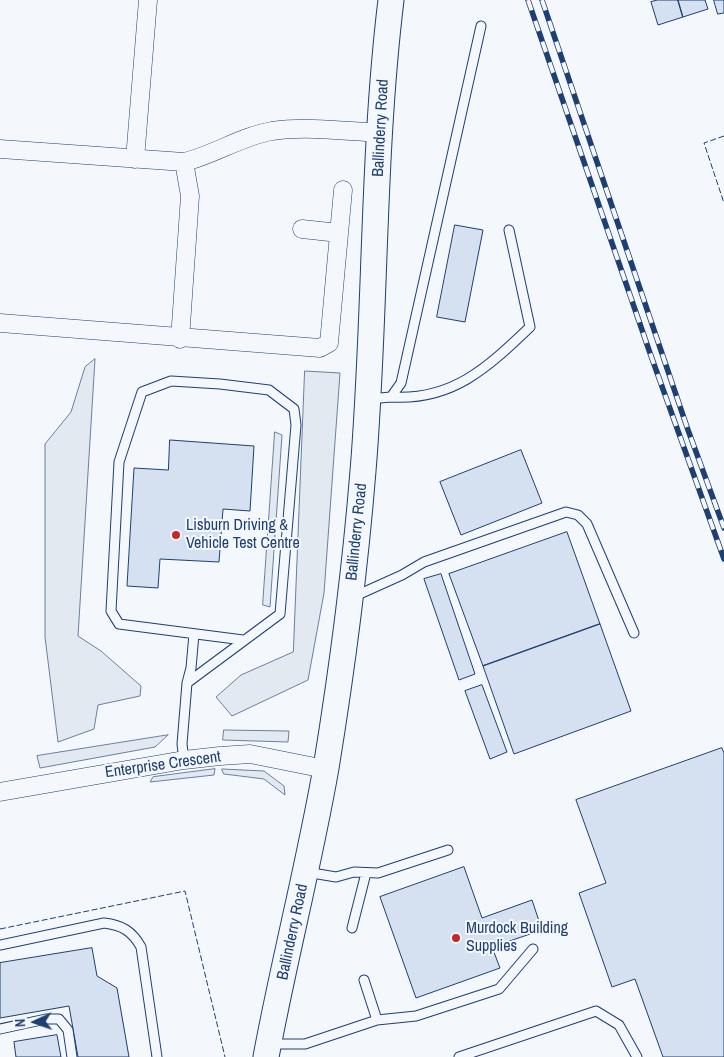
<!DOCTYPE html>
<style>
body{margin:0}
#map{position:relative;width:724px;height:1057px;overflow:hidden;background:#f4f7fb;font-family:"Archivo Narrow",sans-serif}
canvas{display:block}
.north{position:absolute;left:10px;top:997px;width:50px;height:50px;-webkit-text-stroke:4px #f4f7fb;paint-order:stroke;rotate:267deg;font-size:14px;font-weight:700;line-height:20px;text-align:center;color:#1d3f73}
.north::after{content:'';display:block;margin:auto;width:18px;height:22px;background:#1d3f73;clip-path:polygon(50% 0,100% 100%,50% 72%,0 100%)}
</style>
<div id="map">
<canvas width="724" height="1057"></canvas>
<div class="north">N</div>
</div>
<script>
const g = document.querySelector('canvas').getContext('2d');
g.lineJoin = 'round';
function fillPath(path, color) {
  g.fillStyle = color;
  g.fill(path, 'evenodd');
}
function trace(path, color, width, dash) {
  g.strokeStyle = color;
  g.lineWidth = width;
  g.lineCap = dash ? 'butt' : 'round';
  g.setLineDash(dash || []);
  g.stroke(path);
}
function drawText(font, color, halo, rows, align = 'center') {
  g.font = font + ' "Archivo Narrow",sans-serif';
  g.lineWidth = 4;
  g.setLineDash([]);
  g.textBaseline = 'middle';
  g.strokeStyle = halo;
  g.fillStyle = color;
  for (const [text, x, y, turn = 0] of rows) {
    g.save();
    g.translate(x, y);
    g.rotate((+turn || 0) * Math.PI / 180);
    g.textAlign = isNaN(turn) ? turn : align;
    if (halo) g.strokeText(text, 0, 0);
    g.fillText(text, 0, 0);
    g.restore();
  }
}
const green = new Path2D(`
 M95 359 78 636 101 651 141 686 140 696 98 705 94 729 58 742 45 637V444L71 412 85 367Z
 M305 371 340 373 324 593 308 680 232 716 216 697 241 675 293 652Z
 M275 432 282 435 270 607 263 605Z
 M224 730 289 731 288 742 223 740Z
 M168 735 155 747 40 768 37 756Z
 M215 769 214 775 150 782 153 777Z
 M222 769 264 771 284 786 285 795 264 779 224 774Z`);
const building = new Path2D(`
 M658 0H678L683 17 658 25 651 2Z
 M678 0H705L708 9 683 17Z
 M714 0H724V13L718 14Z
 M455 225 483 230 465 322 437 317Z
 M170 440 254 446 250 511 223 509 219 562 160 559 158 588 127 586 134 468 168 470Z
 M521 450 542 503 461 535 440 482Z
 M567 532 600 624 483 666 449 574Z
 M441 574 475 674 459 680 424 579Z
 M600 624 631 711 514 754 483 666Z
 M482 685 507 752 490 759 465 691Z
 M722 748 724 753V1057H663L635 979 612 987 579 893 606 883 576 800Z
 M464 867 482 918 532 900 542 930 492 947 500 968 416 998 380 897Z
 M92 948 97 976 117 988 129 1057H78L69 1006 0 1018V963Z
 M57 1035 61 1057H16L14 1042Z`);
const service = new Path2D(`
 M391 397C453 401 488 367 530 327L509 230
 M369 399 391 397 401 383 481 26
 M353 597 402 575 424 562 566 512 578 515 587 524 634 633
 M194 634 191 668 187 683 280 614 296 425 294 409 269 390 220 384 171 381 142 392 119 462 111 611 119 624 243 640
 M184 760 182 744 187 683
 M306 872 336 877 354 872 378 873 448 850
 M352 928 366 873
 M0 945 104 923C122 925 132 931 141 947L157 1057
 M364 980 377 1020
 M0 1029 46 1019H59L68 1030 72 1057
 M270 1044H305L377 1020 416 1016 499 989 533 949
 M459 1057 596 1011 619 1025 637 1057`);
const minor = new Path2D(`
 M0 149 184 162C214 155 242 136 272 131 307 126 344 131 380 133
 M135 159 148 0
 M302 229 339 233
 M0 323 320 348 329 343 343 190
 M180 339 190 196 184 162
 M0 792 184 760 220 756 250 754 325 769`);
const secondary = new Path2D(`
 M266 1057C284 960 309 865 326 768 342 670 355 570 363 471 376 314 372 156 391 0`);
const rail = new Path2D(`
 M528 0 650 353 724 559
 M542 0 688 430 724 528`);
const fence = new Path2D(`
 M724 136 704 143 724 203
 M0 929 185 891 225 1057`);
const markers = [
 [176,535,5,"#c62828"],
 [456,938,5,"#c62828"]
];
const streetNames = [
 ["Ballinderry Road",381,128,-87],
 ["Ballinderry Road",357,532,-84],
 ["Enterprise Crescent",163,765,-8],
 ["Ballinderry Road",293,932,-78]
];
const poiNames = [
 ["Lisburn Driving &",186,526],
 ["Vehicle Test Centre",186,544],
 ["Murdock Building",466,929],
 ["Supplies",466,947]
];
fillPath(green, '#e3e9f0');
trace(green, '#687fa3', 1);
fillPath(building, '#d5e0f0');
trace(building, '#1d3f73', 1);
trace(service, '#1d3f73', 11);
trace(minor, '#1d3f73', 19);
trace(secondary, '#1d3f73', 27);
trace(service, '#f4f7fb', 9);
trace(minor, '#f4f7fb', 18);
trace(secondary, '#f4f7fb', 25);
trace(rail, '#1d3f73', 5.5);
trace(rail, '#f4f7fb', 4, [11]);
trace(fence, '#1d3f73', 1, [6, 2.5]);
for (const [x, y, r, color] of markers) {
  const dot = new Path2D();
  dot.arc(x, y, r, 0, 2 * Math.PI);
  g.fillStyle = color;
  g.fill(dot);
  trace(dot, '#f4f7fb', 2);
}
drawText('16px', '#1d3f73', '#f4f7fb', streetNames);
drawText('16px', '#1d3f73', '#f4f7fb', poiNames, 'left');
</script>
